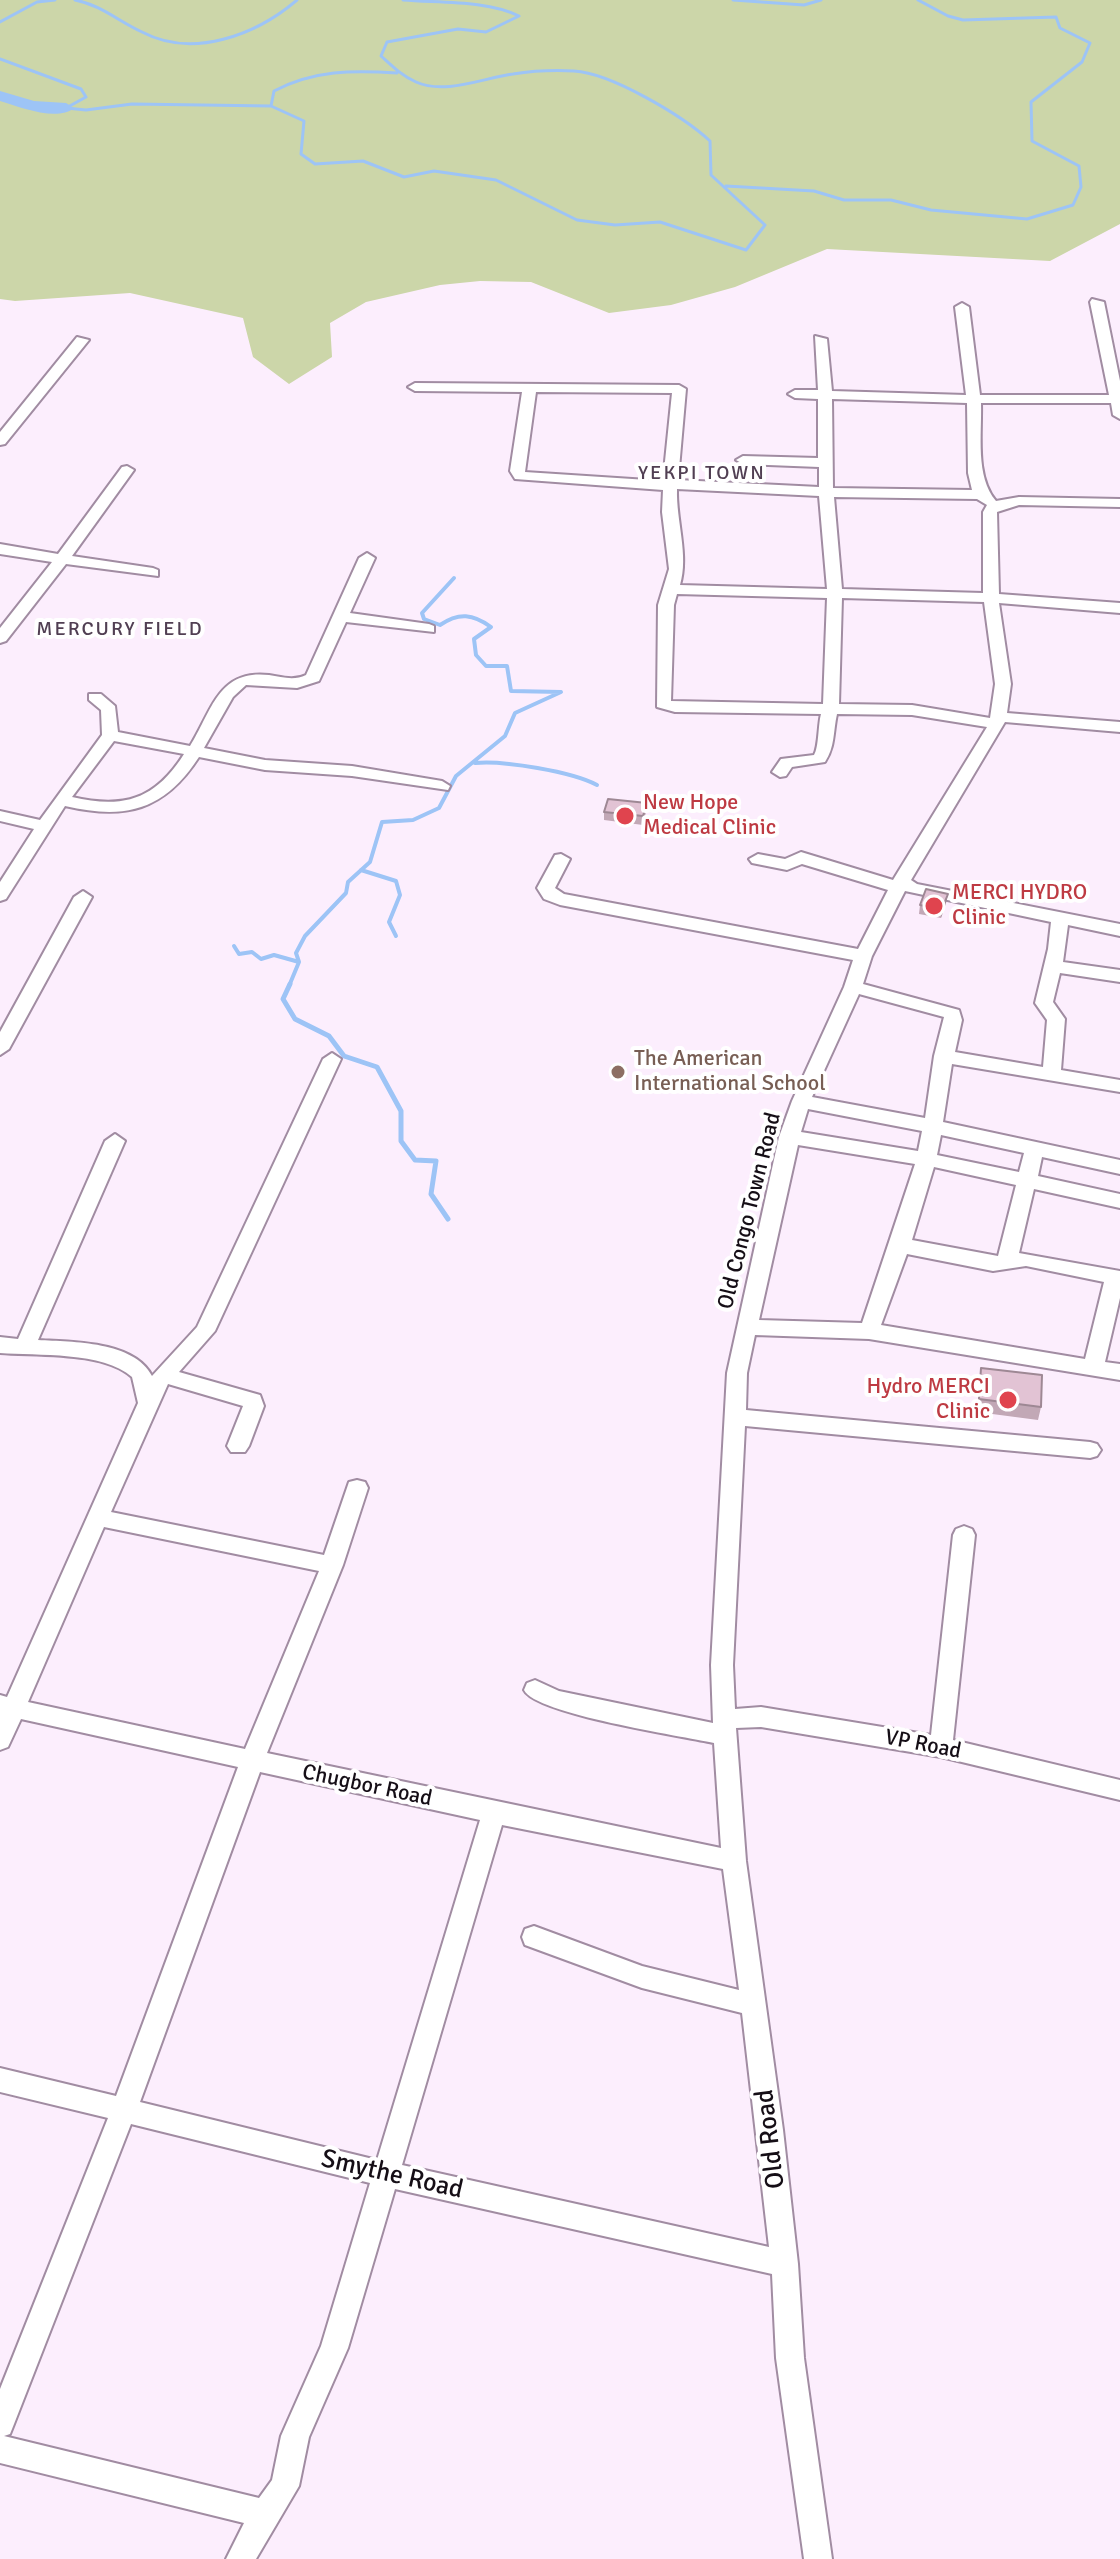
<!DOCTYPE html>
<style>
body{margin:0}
canvas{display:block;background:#fceefd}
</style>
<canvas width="1120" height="2559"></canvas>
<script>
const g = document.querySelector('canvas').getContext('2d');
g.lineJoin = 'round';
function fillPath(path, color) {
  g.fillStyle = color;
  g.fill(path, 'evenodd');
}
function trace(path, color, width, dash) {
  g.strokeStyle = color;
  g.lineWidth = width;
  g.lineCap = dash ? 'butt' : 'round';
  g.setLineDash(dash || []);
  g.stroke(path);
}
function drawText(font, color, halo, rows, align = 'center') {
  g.font = font + ' Signika,sans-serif';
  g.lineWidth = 8;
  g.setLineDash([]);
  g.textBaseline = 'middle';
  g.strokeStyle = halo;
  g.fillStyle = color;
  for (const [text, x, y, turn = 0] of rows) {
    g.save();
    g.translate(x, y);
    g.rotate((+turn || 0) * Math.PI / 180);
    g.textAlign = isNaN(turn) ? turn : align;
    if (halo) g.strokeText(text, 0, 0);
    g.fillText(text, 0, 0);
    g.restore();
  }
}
const green = new Path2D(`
 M0 0H1120V224L1050 261 827 249 735 287 671 305 609 313 531 282 480 281 440 285 366 302 330 323 332 357 289 384 253 357 243 318 130 293 15 301 0 299Z`);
const streamFar2 = new Path2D(`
 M75 0C101 5 118 21 142 32 193 59 256 35 297 0
 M733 0 804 5 821 0
 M0 22 37 2 55 0
 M0 59 81 89 86 97 66 108
 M271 106 274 91C314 70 353 70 397 73
 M66 108 86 110 132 104 271 106 304 121 301 154 315 164 363 161 404 177 434 171 496 180 577 220 615 225 660 222 746 250 765 225 711 175 710 141C683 116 611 73 574 71 555 70 532 71 513 74 483 78 445 95 416 82 402 76 392 66 381 56L387 42 458 29 486 32 519 16C487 0 439 3 403 0
 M726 186 814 191 844 200H891L931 210 1027 219 1073 205 1081 187 1079 166 1032 141 1031 102 1082 62 1090 43 1060 28 1056 17 963 20 948 16 918 0`);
const streamFar1 = new Path2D(`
 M475 763C503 760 573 772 597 785
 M361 870 396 881 400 895 389 922 396 936
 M234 946 239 954 252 952 261 959 274 955 299 962
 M289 986 299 962 296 953 305 936 346 893 348 882 370 862 382 822 413 820 439 808 456 776 505 736 515 713 561 692 511 691 507 666H486L476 655 474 639 491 627C473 614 459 612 440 625L424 619 422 613 454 578`);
const stream = new Path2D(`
 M290 984 283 999 295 1019 329 1036 344 1056 377 1067 401 1111V1141L415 1160 436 1161 431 1194 448 1219`);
const river = new Path2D(`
 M0 91 34 101 66 103 74 108C57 122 20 107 0 101Z`);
const minor = new Path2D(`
 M1092 299 1104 302 1120 381V419L1113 415 1111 403H981C982 435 975 476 996 501L1019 497 1120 499V507L1019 505 997 512 999 594 1120 603V613L999 603 1011 684 1007 713 1120 722V732L1005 722 911 880 917 884 1120 924V936L1068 925 1063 962 1120 970V982L1060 973 1053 1002 1065 1019 1061 1070 1120 1080V1092L952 1064 943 1122 1120 1160V1174L1042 1157 1038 1176 1120 1194V1208L1034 1189 1019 1253 1120 1271V1298L1105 1362 1120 1364V1380L869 1339 755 1335 747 1373 746 1410 1090 1442 1097 1444 1101 1450 1097 1456 1090 1458 745 1426 733 1665 735 1709 761 1707 931 1735 953 1535 956 1529 964 1526 972 1529 975 1535 953 1740 1120 1780V1800L941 1757 761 1727 736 1728 746 1861 783 2130 798 2264 804 2358 832 2559H804L776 2358 772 2274 395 2189 348 2348 309 2437 299 2486 256 2559H226L244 2523 0 2463V2389L108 2118 0 2092V2068L116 2096 238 1767 21 1719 8 1747 0 1750V1695L7 1697 138 1403 132 1377C103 1351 37 1356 0 1353V1337L18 1339 105 1141 115 1134 125 1141 38 1340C73 1342 134 1341 152 1376L197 1327 323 1059 332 1053 341 1059 215 1331 179 1372 260 1395 264 1406 249 1446 245 1452H231L227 1446 243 1406 168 1384 111 1512 324 1555 349 1482 357 1480 365 1482 368 1488 343 1565 267 1753 721 1848 714 1743C682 1736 535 1714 524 1690L527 1683 535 1680 559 1691 713 1723 711 1665 727 1373 779 1137 792 1101 844 987 853 960 560 905 544 899 537 888 555 855 561 854 570 859 555 888 564 894 858 949 888 890 802 864 787 870 752 863 749 859 758 854 785 859 801 852 893 880 987 727 912 715 837 714C833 732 835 747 825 762L792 767 786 776 780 777 772 772 781 759 814 755C819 747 818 725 821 714L675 712 657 707 658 605 669 569 662 512 663 490 515 479 510 471 522 392 415 391 408 387 415 383 679 385 686 389 678 480 819 487V467L743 464 736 460 743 456 818 458V399L795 398 788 394 795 390H818L815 336 827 339 832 391 966 395 955 307 962 303 969 307 980 395H1109L1090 302ZM536 392 672 393 663 481 525 472ZM832 399 967 403 968 473 972 490 833 488ZM677 489 819 496 827 589 680 585C689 555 676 521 677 489ZM834 497 977 499 987 505 983 512V593L842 589ZM677 594 827 598 823 704 671 701 674 605ZM842 598 984 602 995 684 990 718 912 705 839 704ZM905 891 1051 922 1048 949 1035 1003 1047 1020 1043 1067 955 1052 962 1020 959 1010 863 984 872 956ZM859 994 944 1017 934 1056 925 1118 812 1097ZM808 1109 922 1131 918 1151 801 1132ZM941 1135 1024 1153 1019 1172 937 1155ZM798 1145 915 1164 862 1323 759 1320ZM934 1167 1016 1185 998 1256 912 1240ZM907 1254 993 1271 1026 1266 1104 1282 1085 1359 881 1325ZM104 1527 319 1571 245 1749 28 1702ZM260 1772 480 1820 377 2160 140 2102ZM502 1825 723 1869 739 1990 642 1966 534 1926 525 1929 522 1937 525 1945 642 1988 742 2013 769 2247 402 2165ZM131 2124 370 2183 321 2346 281 2436 272 2480 259 2498 4 2436 10 2434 14 2424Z
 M77 337 89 340 5 444 0 445V432Z
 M127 466 134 470 72 556 153 568 158 570V576L66 564 6 641 0 643V628L52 562 0 554V544L58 554 122 467Z
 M367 553 375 558 350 613 429 624 434 626V632L346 622 319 681 297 688 246 685 233 697 204 748 265 760 352 766 442 781 450 786 448 790 352 776 265 770 199 757C164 811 125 820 65 806L6 899 0 901V882L34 829 0 821V811L40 820 102 735 101 710 89 700V694H101L115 706 118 732 190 746C212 711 218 669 269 675 282 677 294 681 306 675L359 558ZM114 741 184 754C155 800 123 809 72 797Z
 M83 891 92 897 9 1049 0 1055V1032L74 897Z`);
const wall = new Path2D(`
 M647 803 646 812 643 825 604 820V812Z
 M946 903 941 918 919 914 920 905Z
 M981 1368 1041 1407 1038 1420 977 1412Z`);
const shadedWall = new Path2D(`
 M948 894 946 903 941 918 942 909Z`);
const building = new Path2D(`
 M608 799 647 803 643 816 604 812Z
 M926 889 948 894 942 909 920 905Z
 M981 1368 1042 1375 1041 1407 979 1399Z`);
const markers = [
 [625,816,10,"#e0444e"],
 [934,906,10,"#e0444e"],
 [618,1072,8,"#8d6e63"],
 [1008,1400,10,"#e0444e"]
];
const farNeighbourhoodnames = [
 ["YEKPI TOWN",702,474],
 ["MERCURY FIELD",120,630]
];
const healthNames = [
 ["New Hope",643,803],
 ["Medical Clinic",643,828],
 ["MERCI HYDRO",952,893],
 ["Clinic",952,918],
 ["Hydro MERCI",990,1387,"right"],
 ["Clinic",990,1412,"right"]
];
const educationNames = [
 ["The American",634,1059],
 ["International School",634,1084]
];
const streetNames = [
 ["Old Congo Town Road",750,1211,-76],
 ["VP Road",923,1745,11],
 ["Chugbor Road",367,1786,12]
];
const nearStreetnames = [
 ["Old Road",771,2139,-97],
 ["Smythe Road",392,2175,13]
];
fillPath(green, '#ccd6a9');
trace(streamFar2, '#9dc4f6', 3);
trace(streamFar1, '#9dc4f6', 4);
trace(stream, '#9dc4f6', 5);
fillPath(river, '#9dc4f6');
trace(minor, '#a18ca2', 4);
fillPath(minor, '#fff');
fillPath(wall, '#c2a8b6');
fillPath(shadedWall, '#9e8894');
fillPath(building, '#e2c3d4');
trace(building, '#9e8894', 2);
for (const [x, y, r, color] of markers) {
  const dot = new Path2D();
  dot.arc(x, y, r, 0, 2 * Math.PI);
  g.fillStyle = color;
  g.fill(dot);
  trace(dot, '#fff', 3);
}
g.letterSpacing = '2px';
drawText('20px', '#513f53', '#fff', farNeighbourhoodnames);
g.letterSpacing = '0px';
drawText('22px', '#be3a42', '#fff', healthNames, 'left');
drawText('22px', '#785e54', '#fff', educationNames, 'left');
drawText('22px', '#150e16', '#fff', streetNames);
drawText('26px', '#150e16', '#fff', nearStreetnames);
</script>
